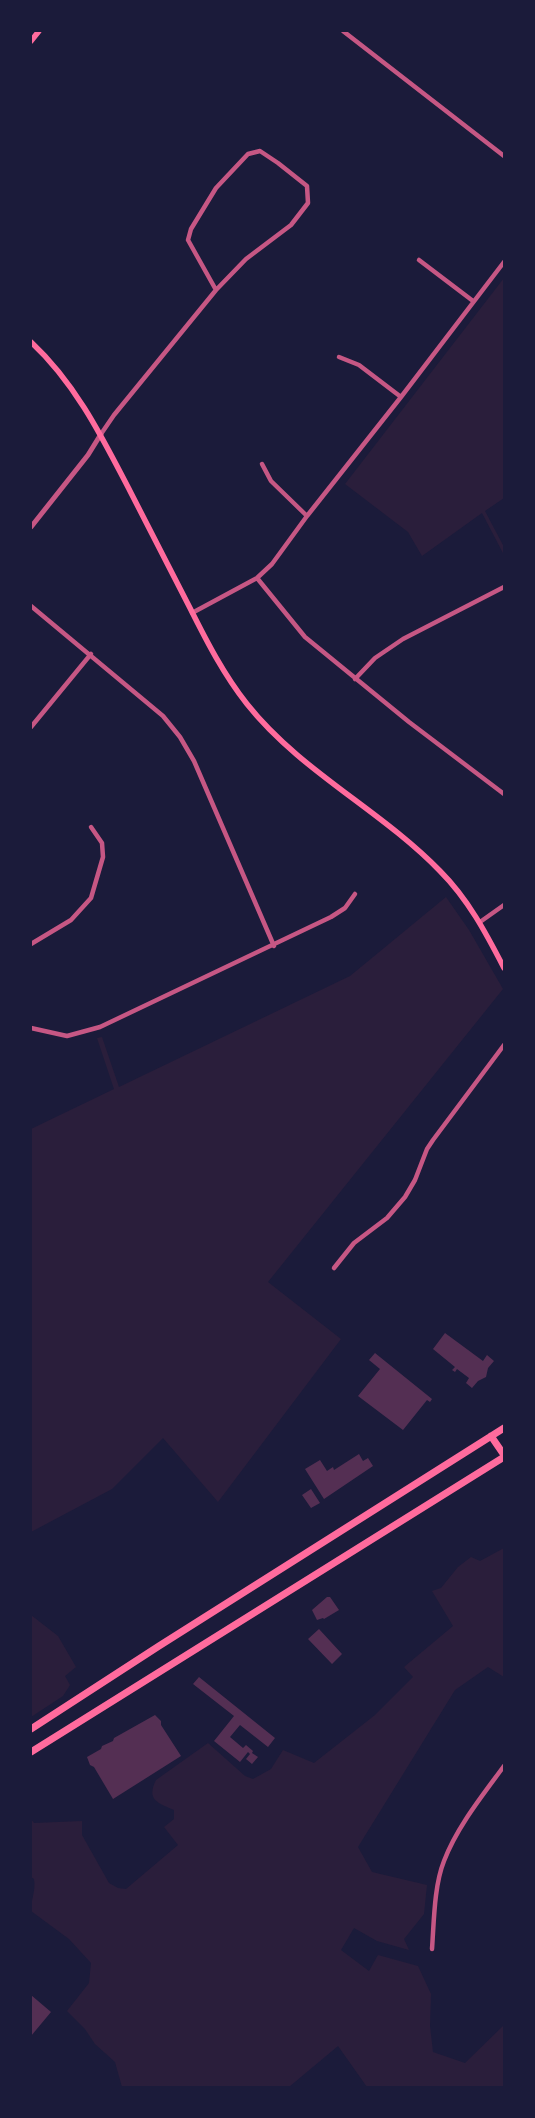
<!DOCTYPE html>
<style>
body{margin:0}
#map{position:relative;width:535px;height:2118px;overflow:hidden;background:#1b1b3a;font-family:"Asap Condensed",sans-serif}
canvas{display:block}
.frame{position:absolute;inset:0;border:32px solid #1b1b3a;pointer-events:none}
</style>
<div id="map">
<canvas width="535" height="2118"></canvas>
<div class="frame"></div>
</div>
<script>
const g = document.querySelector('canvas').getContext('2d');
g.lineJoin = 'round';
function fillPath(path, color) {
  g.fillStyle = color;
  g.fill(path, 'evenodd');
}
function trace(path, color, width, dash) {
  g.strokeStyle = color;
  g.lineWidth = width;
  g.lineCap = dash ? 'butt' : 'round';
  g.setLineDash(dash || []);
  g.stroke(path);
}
const green = new Path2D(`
 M504 278V498L485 511 504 547V555L482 513 422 556 408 532 345 484Z
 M446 897 469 930 503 989 268 1282 341 1339 218 1502 163 1438 112 1489 31 1532V1129L114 1089 97 1038 102 1037 119 1087 350 976Z
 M504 1548V1677L488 1667 455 1690 358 1847 372 1872 427 1885 424 1914 404 1939 409 1950 377 1941 354 1928 341 1950 369 1971 378 1955 418 1966 431 1994 430 2026 433 2052 465 2063 504 2025V2087H367L338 2046 289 2087H122L115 2062 95 2044 85 2029 67 2011 89 1983 91 1963 69 1939 31 1911C31 1899 36 1891 34 1879L31 1877V1819L34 1823 82 1821V1835L109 1883 118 1888 126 1889 178 1845 164 1827 174 1819V1810C158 1803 146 1800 156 1780L208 1743 245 1776 253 1779 271 1769 283 1750 314 1763 375 1715 413 1677 404 1667 453 1626 432 1591 441 1588 458 1567 471 1557 480 1561Z
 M31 1615 58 1636 76 1667 65 1676 70 1685 63 1696 31 1717Z`);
const building = new Path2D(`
 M445 1333 483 1361 487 1355 494 1361 488 1368 486 1377 478 1381 472 1388 466 1383 469 1378 457 1369 455 1372 452 1370 455 1367 433 1349Z
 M375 1353 432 1399 430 1402 427 1400 403 1430 358 1396 380 1369 369 1360Z
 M359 1454 363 1461 368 1458 373 1466 324 1499 305 1469 320 1460 327 1471 333 1467 334 1470Z
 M311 1489 320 1503 311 1508 302 1495Z
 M327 1597H330L339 1610 324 1619 323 1618 317 1620 312 1610Z
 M319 1629 342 1654 332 1664 308 1639Z
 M199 1677 275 1738 268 1747 240 1725 230 1737 243 1748 246 1745 253 1751 252 1753 258 1757 252 1764 246 1759 250 1754 248 1752 240 1762 214 1741 234 1716 193 1684Z
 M155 1715 161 1721V1725L181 1756 113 1799 94 1767 90 1765 87 1757 101 1749 102 1746 113 1741 114 1738Z
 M31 1995 51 2012 31 2036Z`);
const minor = new Path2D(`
 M343 31 504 156
 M260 151 278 163 307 186 308 203 291 225 246 259 216 290 188 240 191 229 216 188 248 154Z
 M419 260 473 301
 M339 357 359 365 401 397
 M101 434 114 415 216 290
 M262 464 271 481 307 516
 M257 578 305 637 409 722 504 794
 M31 606 163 716 180 737 194 761 274 946
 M192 613 257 578 272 564 307 516 401 397 504 262
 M355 679 375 658 403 639 504 587
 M31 727 91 654
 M480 922 504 905
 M31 944 71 920 91 898 103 857 102 843 91 827
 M31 1028 67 1036 100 1027 331 917 345 908 355 894
 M334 1268 354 1243 387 1218 405 1197 415 1180 427 1149 433 1140 504 1045
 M432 1949C434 1922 434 1886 444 1861 457 1827 482 1796 504 1766`);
const tertiary = new Path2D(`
 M31 527 88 455 101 434`);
const secondary = new Path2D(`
 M31 41 39 31
 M31 342C76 384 102 437 130 491 150 530 170 569 190 608 207 642 224 675 247 704 300 771 381 810 440 871 468 899 486 933 504 968`);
const trunk = new Path2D(`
 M491 1436 504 1455
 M31 1729 159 1646 504 1428
 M31 1752 504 1457`);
fillPath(green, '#2a1e3b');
fillPath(building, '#542f53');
trace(minor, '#c65784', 4.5);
trace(tertiary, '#c65784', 5);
trace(secondary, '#ff6b9d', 5.5);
trace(trunk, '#ff6b9d', 7);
</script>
